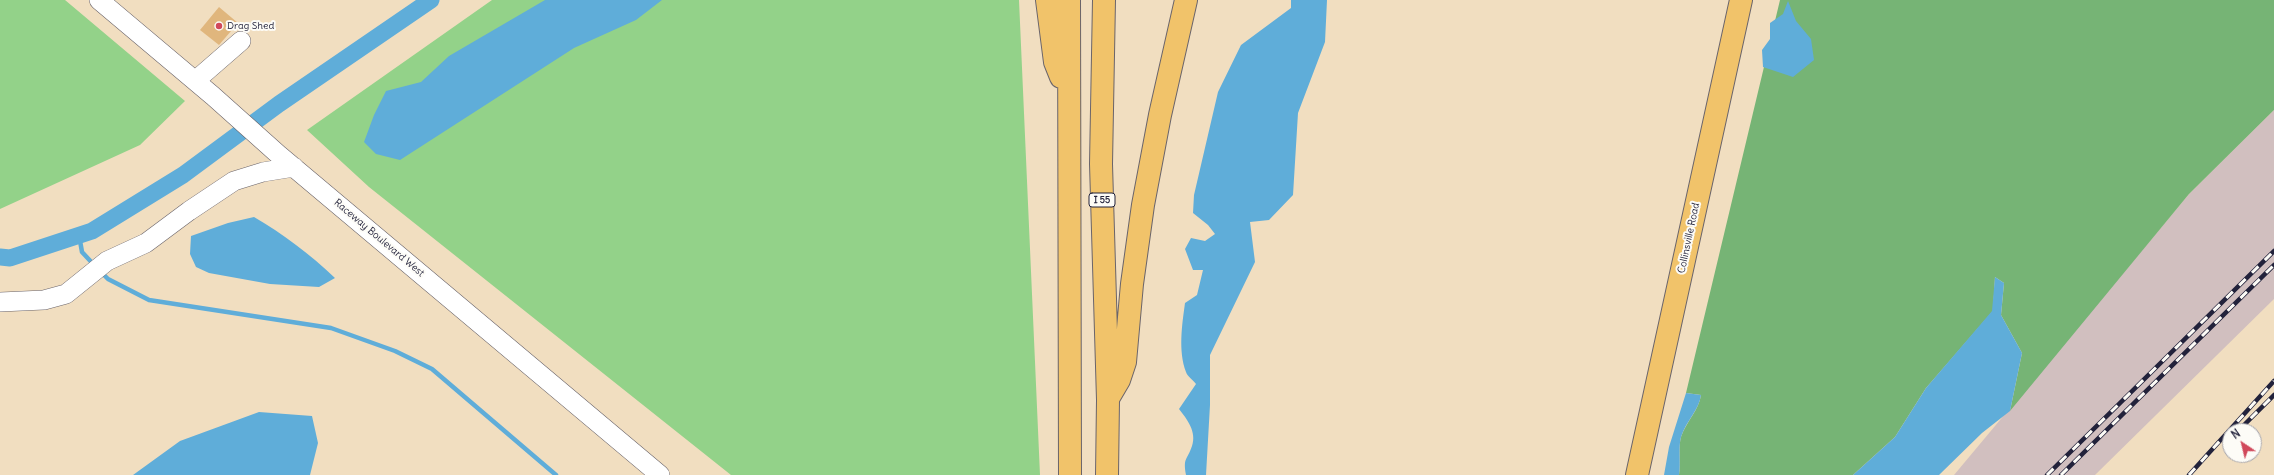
<!DOCTYPE html>
<style>
body{margin:0}
#map{position:relative;width:2274px;height:475px;overflow:hidden;background:#f1dec0;font-family:Delius,sans-serif}
canvas{display:block}
.north{position:absolute;left:2222px;top:423px;width:40px;height:40px;box-sizing:border-box;background:#fdfcf7;border:1px solid #a5a5ac;border-radius:50%;rotate:325deg;font-size:11px;font-weight:700;line-height:16px;text-align:center;color:#22223b}
.north::after{content:'';display:block;margin:auto;width:14px;height:18px;background:#d1495b;clip-path:polygon(50% 0,100% 100%,50% 72%,0 100%)}
</style>
<div id="map">
<canvas width="2274" height="475"></canvas>
<div class="north">N</div>
</div>
<script>
const g = document.querySelector('canvas').getContext('2d');
g.lineJoin = 'round';
function fillPath(path, color) {
  g.fillStyle = color;
  g.fill(path, 'evenodd');
}
function trace(path, color, width, dash) {
  g.strokeStyle = color;
  g.lineWidth = width;
  g.lineCap = dash ? 'butt' : 'round';
  g.setLineDash(dash || []);
  g.stroke(path);
}
function drawText(font, color, halo, rows, align = 'center') {
  g.font = font + ' Delius,sans-serif';
  g.lineWidth = 4;
  g.setLineDash([]);
  g.textBaseline = 'middle';
  g.strokeStyle = halo;
  g.fillStyle = color;
  for (const [text, x, y, turn = 0] of rows) {
    g.save();
    g.translate(x, y);
    g.rotate((+turn || 0) * Math.PI / 180);
    g.textAlign = isNaN(turn) ? turn : align;
    if (halo) g.strokeText(text, 0, 0);
    g.fillText(text, 0, 0);
    g.restore();
  }
}
const industrial = new Path2D(`
 M2274 110V299L2095 475H1954L2189 194Z`);
const green = new Path2D(`
 M0 0H65L185 101 140 145 0 209Z
 M492 0H1019L1040 475H731L369 187 307 130Z`);
const forest = new Path2D(`
 M1780 0H2274V110L2189 194 2010 411 2022 353 2001 315 2004 283 1995 277 1993 311 1926 388 1895 437 1853 475H1679C1681 463 1678 448 1681 437 1686 422 1699 410 1701 395L1686 393Z`);
const water = new Path2D(`
 M545 0H662L636 20 574 48 400 160 376 154 364 142 374 115 386 91 421 82 449 56Z
 M1291 0H1327L1325 42 1298 113 1293 195 1269 220 1250 222 1255 262 1210 355V405L1206 475H1186C1183 457 1187 461 1192 446 1197 432 1187 419 1179 409L1196 384C1193 380 1187 376 1186 372 1178 351 1182 325 1185 303L1197 295 1203 270H1193L1185 249 1191 238 1205 241 1215 234 1208 225 1193 213 1194 195 1218 92 1241 45 1291 8Z
 M1788 1 1796 21 1811 39 1814 60 1793 77 1763 67 1762 50 1770 39V23L1783 14Z
 M254 217C283 234 310 254 335 278L319 287 270 284 209 273 196 267 190 254 191 236 228 223Z
 M1995 277 2004 283 2001 315 2022 353 2010 411 1982 433 1939 475H1853L1895 437 1926 388 1992 311Z
 M1686 393 1701 395C1699 410 1686 421 1681 437 1678 448 1681 463 1679 475H1664L1669 447Z
 M259 412 312 416 318 443 310 475H133L180 441Z`);
const stream = new Path2D(`
 M79 235 82 252 95 266
 M100 271 108 279 149 300 331 328 395 351 432 369 556 475`);
const canal = new Path2D(`
 M0 257 10 258 92 231 183 175 279 104 431 0`);
const building = new Path2D(`
 M219 7 238 23 219 45 200 30Z`);
const minor = new Path2D(`
 M99 0 213 96 279 155 660 475
 M195 81 241 41
 M0 302 44 300 66 294 107 261 146 243 189 211 234 181 263 172 294 167`);
const major = new Path2D(`
 M1637 475 1741 0`);
const highway = new Path2D(`
 M1047 0 1055 62 1061 77
 M1069 0 1070 475
 M1104 0 1101 164 1108 400 1107 475
 M1109 397 1119 380 1125 362 1132 284 1143 205 1160 115 1186 0`);
const rail = new Path2D(`
 M2238 431 2274 395
 M2047 475 2274 251
 M2061 475 2274 265
 M2189 475 2274 381`);
const markers = [
 [219,26,4,"#d1495b"]
];
const shields = [
 [1102,200,26]
];
const shieldNames = [
 ["I 55",1102,200]
];
const poiNames = [
 ["Drag Shed",227,26]
];
const streetNames = [
 ["Raceway Boulevard West",379,238,40],
 ["Collinsville Road",1689,238,-78]
];
fillPath(industrial, '#d1bfbf');
fillPath(green, '#93d289');
fillPath(forest, '#76b475');
fillPath(water, '#5fadd9');
trace(stream, '#5fadd9', 4.5);
trace(canal, '#5fadd9', 17);
fillPath(building, '#e0b67d');
trace(minor, '#6a646a', 20);
trace(major, '#6a646a', 24);
trace(highway, '#6a646a', 24);
trace(minor, '#fff', 19);
trace(major, '#f1c36a', 22);
trace(highway, '#f1c36a', 22);
trace(rail, '#22223b', 4.5);
trace(rail, '#fdfcf7', 3, [9]);
for (const [x, y, r, color] of markers) {
  const dot = new Path2D();
  dot.arc(x, y, r, 0, 2 * Math.PI);
  g.fillStyle = color;
  g.fill(dot);
  trace(dot, '#fdfcf7', 1.5);
}
for (const [x, y, w] of shields) {
  const box = new Path2D();
  box.roundRect(x - w / 2, y - 7, w, 14, 3);
  g.fillStyle = '#fdfcf7';
  g.fill(box);
  trace(box, '#22223b', 1);
}
drawText('bold 9px', '#22223b', null, shieldNames);
drawText('10px', '#22223b', '#fdfcf7', poiNames, 'left');
drawText('10px', '#22223b', '#fdfcf7', streetNames);
</script>
